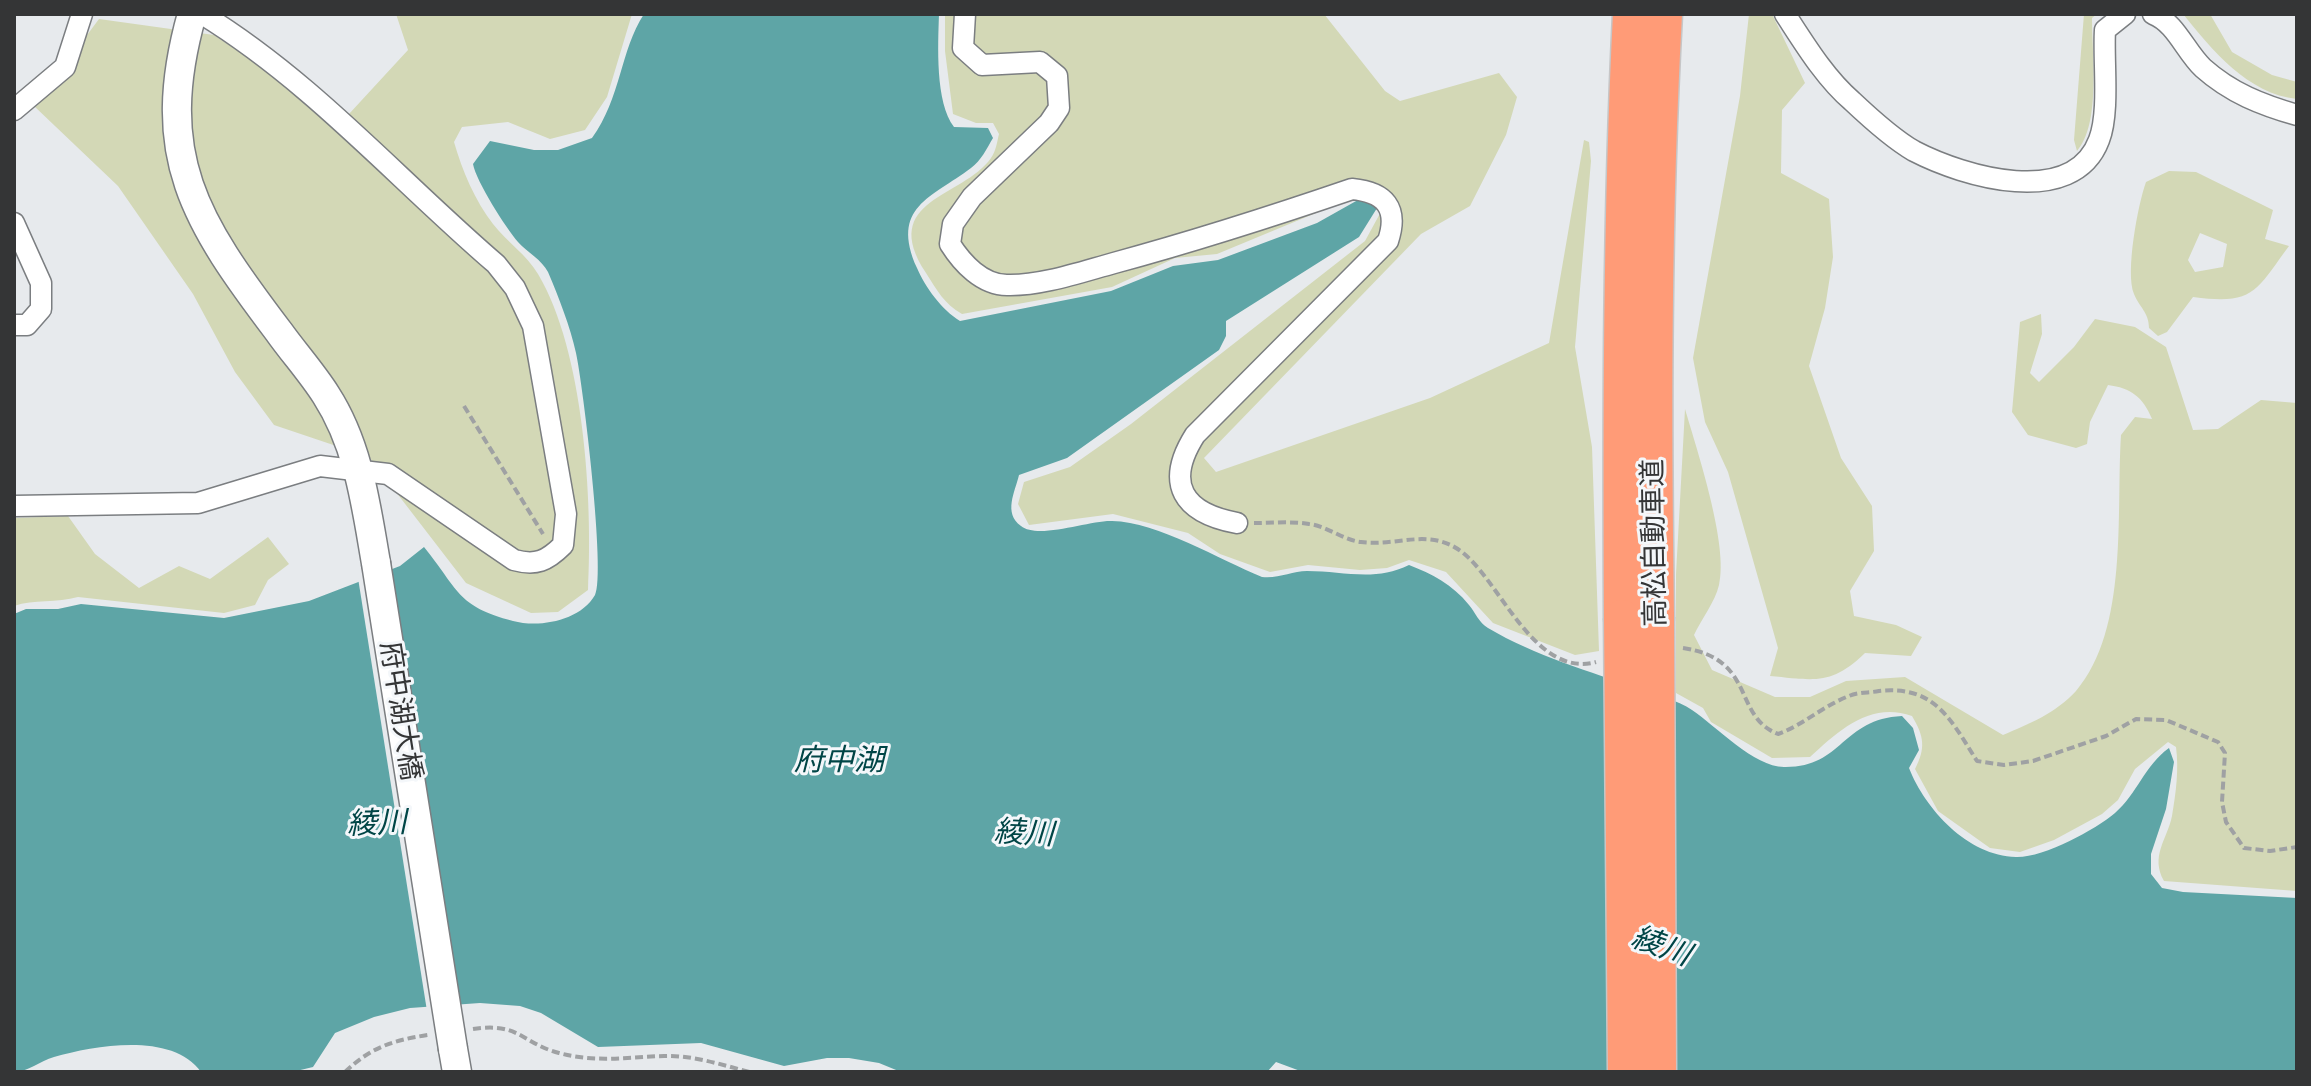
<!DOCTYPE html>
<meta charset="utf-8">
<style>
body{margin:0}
#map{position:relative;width:2311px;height:1086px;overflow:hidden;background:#e7eaed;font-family:"IBM Plex Serif",serif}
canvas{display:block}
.frame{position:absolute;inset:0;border:16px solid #343536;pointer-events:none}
</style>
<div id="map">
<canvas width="2311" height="1086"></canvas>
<div class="frame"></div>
</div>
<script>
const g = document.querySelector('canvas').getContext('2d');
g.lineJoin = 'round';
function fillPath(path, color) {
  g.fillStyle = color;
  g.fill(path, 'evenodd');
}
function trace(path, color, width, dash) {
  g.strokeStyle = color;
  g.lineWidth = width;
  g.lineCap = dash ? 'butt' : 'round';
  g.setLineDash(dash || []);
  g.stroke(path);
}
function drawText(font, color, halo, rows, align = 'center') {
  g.font = font + ' "IBM Plex Serif","Noto Sans JP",serif';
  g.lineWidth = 6;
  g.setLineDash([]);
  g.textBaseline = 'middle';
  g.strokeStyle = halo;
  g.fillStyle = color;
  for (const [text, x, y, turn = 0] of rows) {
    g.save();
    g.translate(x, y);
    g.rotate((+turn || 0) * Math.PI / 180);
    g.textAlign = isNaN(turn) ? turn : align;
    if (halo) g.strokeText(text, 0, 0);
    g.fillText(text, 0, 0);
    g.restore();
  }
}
const green = new Path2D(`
 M396 14H632L607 97 585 130 550 139 508 122 462 127 454 142C462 170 475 201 493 224 507 242 527 255 538 274 584 351 593 501 588 590L558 612 531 613 466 583 369 457 274 425 235 372 193 294 118 186 34 106 99 19 214 35 298 91 337 127 408 50Z
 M945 14H1324L1385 91 1400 101 1499 73 1517 97 1506 135 1470 206 1421 234 1204 458 1216 472 1430 398 1549 343 1584 140 1589 142 1591 161 1575 347 1592 447 1599 651 1575 655 1493 623 1446 572 1409 560 1387 568 1360 570 1308 565 1270 572 1220 554 1188 533 1113 514 1029 525 1018 504 1024 482 1070 467 1131 424 1365 241 1389 197 1381 186 1217 254 1175 258 1112 287 962 314C944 304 937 290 926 273 878 199 963 198 991 158 996 151 997 142 999 134L993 123H976L953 114 945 51Z
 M1749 14 1773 16 1805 83 1782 110 1781 173 1829 199 1833 257 1825 308 1809 366 1841 458 1872 506 1874 551 1850 591 1854 616 1896 625 1922 637 1911 656 1865 653C1831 686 1814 680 1770 676L1778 648 1728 472 1705 422 1693 358 1740 96Z
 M2084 14H2097L2092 18C2092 55 2101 124 2077 151L2074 140Z
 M2183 14H2210L2232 52 2272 75 2297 82V99C2248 94 2212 50 2183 14Z
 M2169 171 2196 172 2273 210 2265 239 2289 246C2255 292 2254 305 2193 297L2167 332 2158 336 2149 328C2149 312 2139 307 2134 294 2125 273 2138 204 2146 182ZM2200 233 2227 244 2223 267 2195 272 2188 260Z
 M2041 314 2042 334 2030 373 2039 382 2074 347 2095 319 2135 327 2166 347 2193 430 2218 429 2261 400 2297 403V891L2164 881C2150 856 2167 840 2172 816 2176 792 2179 770 2176 747L2168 742 2135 769 2118 800 2102 814 2054 840 2020 852 1990 848 1938 811 1915 769C1926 748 1924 736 1912 716 1871 701 1839 730 1810 757L1772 758 1711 722 1703 708 1676 693V574L1685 409C1697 450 1729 546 1719 585 1715 602 1701 620 1694 635L1712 670 1775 697H1810L1846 681 1905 677 2003 735C2029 724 2056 713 2076 691 2129 629 2116 512 2121 435L2135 417 2152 419C2143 397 2131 388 2108 385L2090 422 2087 444 2076 448 2028 435 2012 412 2020 322Z
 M68 516 95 554 139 588 179 566 210 579 268 537 289 564 268 580 255 605 224 613 78 597C57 603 34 599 14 606V518Z`);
const water = new Path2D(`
 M644 14H939C938 45 935 102 954 127L988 128 993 138C987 148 981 161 971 168 931 198 890 207 917 268 925 287 942 310 960 321L1111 291 1173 266 1218 260 1317 223 1365 196 1382 200 1359 237 1226 321V336L1219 350 1067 458 1019 475C1015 492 1003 513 1021 526 1038 540 1090 520 1112 521 1158 522 1220 560 1262 577 1278 579 1292 571 1307 571 1343 571 1375 582 1409 565 1432 574 1452 584 1469 605 1475 612 1479 623 1488 628 1535 656 1590 671 1641 690 1657 696 1678 700 1692 710 1716 726 1754 767 1784 767 1843 768 1841 719 1902 716L1913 728 1919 750 1909 768C1925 809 1968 856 2016 857 2043 858 2095 830 2115 813 2137 794 2145 765 2169 748L2174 762 2166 809 2151 854V874L2162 888 2183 892 2297 898V1072H1303L1276 1062 1267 1072H901L879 1063 849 1058H827L784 1066 701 1043 598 1047 541 1013 520 1006 480 1003 410 1008 374 1017 335 1033 313 1067 292 1072H201C173 1032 96 1045 54 1057 40 1061 28 1072 14 1072V614L26 609H58L81 604 224 618 309 601 400 566 424 547C459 590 456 606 513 621 539 628 580 621 595 595 606 574 583 385 576 353 570 326 559 298 548 272 542 260 527 252 518 242 506 228 476 181 473 164L490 141 534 150H558L592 138C621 98 620 51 644 14Z`);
const pier = new Path2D(`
 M387 567 458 1009 427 1011 358 578Z`);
const path = new Path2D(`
 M464 406 543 534
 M1254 523C1272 523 1292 521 1309 524 1327 526 1343 540 1361 542 1397 547 1429 527 1462 552 1500 581 1535 679 1596 662
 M1683 648C1757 659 1732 716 1778 734 1803 725 1823 706 1849 696 1858 692 1869 693 1879 691 1935 685 1951 720 1977 761L2004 765 2033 761 2106 736 2136 719 2166 720 2218 742 2225 753 2222 802 2226 822 2244 848 2270 851 2297 847
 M473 1029C520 1022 521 1043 559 1053 595 1063 629 1057 664 1056 693 1055 722 1065 750 1072
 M345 1072C371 1047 394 1040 428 1035`);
const street = new Path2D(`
 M965 14 963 48 982 65 1040 62 1057 76 1059 108 1049 123 972 197 953 224 950 244C962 263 982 285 1007 285 1041 286 1081 272 1114 263 1195 241 1273 216 1352 189 1385 192 1399 208 1388 241L1195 435C1164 484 1183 513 1237 523
 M1785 14C1804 43 1825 78 1852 101 1870 118 1893 139 1914 151 1964 177 2073 209 2099 140 2110 112 2103 60 2105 30L2125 14
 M2153 14C2176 23 2185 51 2203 68 2231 93 2262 105 2297 115
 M14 110 65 67 82 14
 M14 223 41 283V309L27 325H14
 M14 506 198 503 320 466 388 474 514 560C536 566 547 561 563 545L566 514 533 326 515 288 496 264C398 180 313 82 202 14`);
const secondary = new Path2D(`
 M192 14C152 156 195 221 279 332 294 353 312 373 326 395 359 446 366 506 376 563
 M453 1049 457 1072`);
const highway = new Path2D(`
 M1656 617C1653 416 1653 215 1664 14
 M1622 618C1621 416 1621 215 1631 14`);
const secondaryBridge = new Path2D(`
 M376 563 453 1049`);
const highwayBridge = new Path2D(`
 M1656 617 1658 1072
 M1622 618 1626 1072`);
const streetNames = [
 ["高松自動車道",1655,543,-91],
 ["府中湖大橋",400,711,81]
];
const waterNames = [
 ["府中湖",839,761],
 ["綾川",377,824,-2],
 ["綾川",1024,834,3],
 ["綾川",1661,947,20]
];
fillPath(green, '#d3d8b6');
fillPath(water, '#5ea5a6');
fillPath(pier, '#e7eaed');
trace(street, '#7b7e81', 23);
trace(secondary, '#7b7e81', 31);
trace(highway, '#c6c6c7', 39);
trace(path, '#9fa1a3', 4, [8, 4]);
trace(street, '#fff', 20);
trace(secondary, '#fff', 28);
trace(highway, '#ff9b77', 36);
trace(secondaryBridge, '#7b7e81', 31, []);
trace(highwayBridge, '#c6c6c7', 39, []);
trace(secondaryBridge, '#fff', 28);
trace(highwayBridge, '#ff9b77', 36);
drawText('28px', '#343536', '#f4f7fa', streetNames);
drawText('italic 30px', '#004546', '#f4f7fa', waterNames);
</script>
